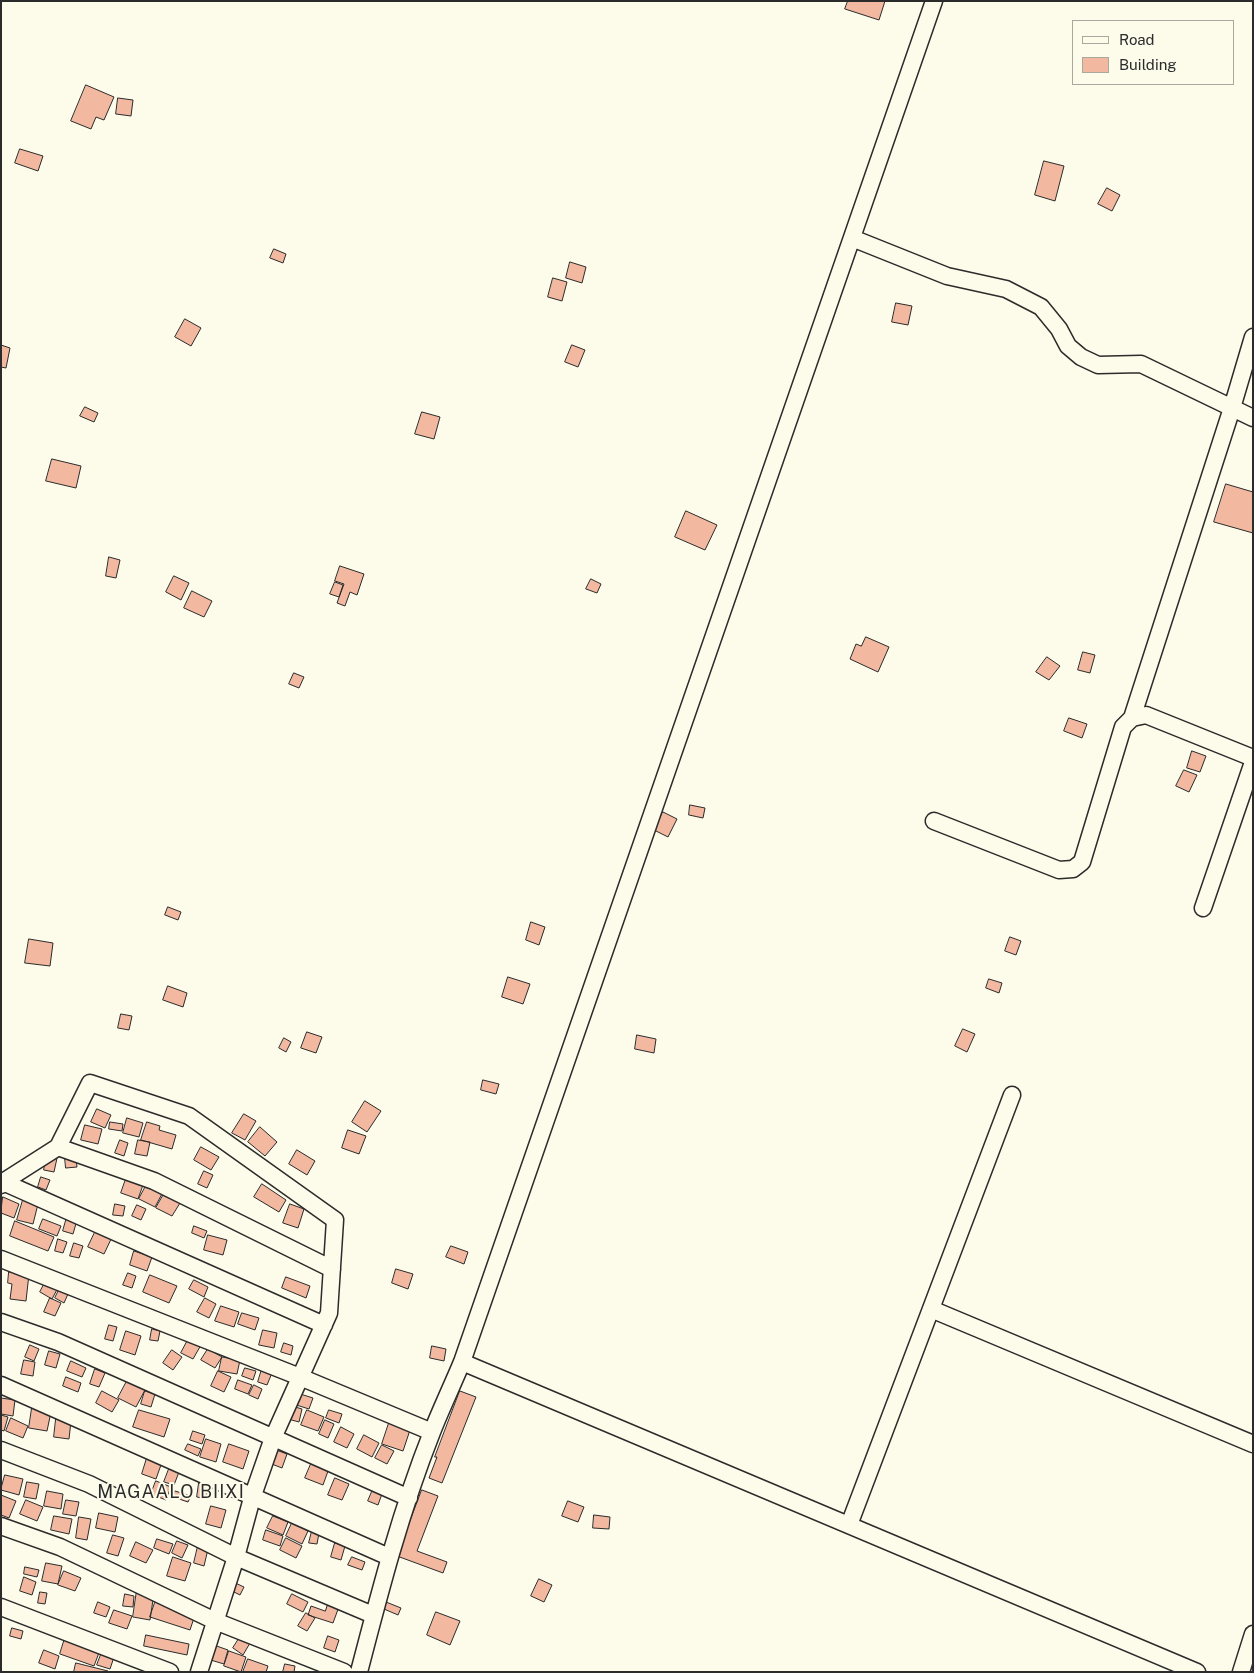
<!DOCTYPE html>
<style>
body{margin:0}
#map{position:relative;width:1254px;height:1673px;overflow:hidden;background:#fdfbea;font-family:"Public Sans",sans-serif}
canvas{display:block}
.frame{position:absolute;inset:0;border:2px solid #2b2b2b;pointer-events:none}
.legend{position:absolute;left:1072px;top:20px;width:162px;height:65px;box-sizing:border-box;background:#fdfbea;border:1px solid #a9a89e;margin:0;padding:6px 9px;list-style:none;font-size:15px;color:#2b2b2b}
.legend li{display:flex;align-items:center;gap:10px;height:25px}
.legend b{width:25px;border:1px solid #a9a89e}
</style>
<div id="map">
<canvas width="1254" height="1673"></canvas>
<div class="frame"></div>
<ul class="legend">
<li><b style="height:6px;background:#fdfbea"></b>Road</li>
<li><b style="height:14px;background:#f2b8a0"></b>Building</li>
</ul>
</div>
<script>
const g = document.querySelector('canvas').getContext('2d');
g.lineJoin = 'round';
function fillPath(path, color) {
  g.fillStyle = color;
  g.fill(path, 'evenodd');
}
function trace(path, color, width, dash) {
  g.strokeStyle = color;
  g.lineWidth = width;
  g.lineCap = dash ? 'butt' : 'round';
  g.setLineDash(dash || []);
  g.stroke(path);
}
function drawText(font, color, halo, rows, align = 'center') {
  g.font = font + ' "Public Sans",sans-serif';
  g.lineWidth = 4;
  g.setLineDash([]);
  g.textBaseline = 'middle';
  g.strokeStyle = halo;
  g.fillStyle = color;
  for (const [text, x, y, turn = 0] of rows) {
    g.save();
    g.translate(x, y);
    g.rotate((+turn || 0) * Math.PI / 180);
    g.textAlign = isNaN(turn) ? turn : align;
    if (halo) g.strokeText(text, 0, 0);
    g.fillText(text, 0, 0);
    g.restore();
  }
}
const building = new Path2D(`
 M848 1H885L879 20 845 9Z
 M86 85 114 97 104 120 96 117 91 129 71 121Z
 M118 98 133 100 131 116 116 114Z
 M20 149 43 156 38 171 15 163Z
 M1044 161 1064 166 1055 201 1035 195Z
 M1107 188 1120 195 1112 211 1098 204Z
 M274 249 286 254 283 263 270 258Z
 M570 262 586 267 582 283 566 278Z
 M553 278 567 282 562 301 548 297Z
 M896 303 912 306 908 325 892 322Z
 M185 319 201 328 191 346 175 337Z
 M1 345 10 348 6 368 1 367Z
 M572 345 585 350 578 367 565 362Z
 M85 407 98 413 94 422 80 416Z
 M422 412 440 417 434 439 415 434Z
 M52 459 81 466 76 488 46 481Z
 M1226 484 1253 492V533L1214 522Z
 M686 511 717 525 705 550 675 537Z
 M109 557 120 560 116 578 106 576Z
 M340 566 364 574 357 595 350 592 345 606 337 603 344 584 335 581Z
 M174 576 189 583 181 600 166 592Z
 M591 579 601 584 597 593 586 589Z
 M335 582 343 585 339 597 330 594Z
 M192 591 212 601 204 617 184 608Z
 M866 637 889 647 878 672 850 659 856 644 861 646Z
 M1083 652 1095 655 1090 673 1078 670Z
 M1047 657 1060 666 1049 680 1036 672Z
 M294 673 304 677 299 688 289 684Z
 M1069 718 1087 724 1082 738 1064 731Z
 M1192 751 1206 756 1200 772 1187 768Z
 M1184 770 1197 775 1189 792 1176 786Z
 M690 805 705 808 703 818 689 815Z
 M663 812 677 819 668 837 654 830Z
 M168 907 181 912 178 920 165 915Z
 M531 922 545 927 539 945 526 940Z
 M1010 937 1021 941 1016 955 1005 951Z
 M29 939 53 943 50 966 25 963Z
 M508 977 530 984 523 1004 502 997Z
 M989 979 1002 983 999 993 986 988Z
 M168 986 187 993 183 1007 163 1000Z
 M121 1014 132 1016 129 1030 118 1028Z
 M963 1029 975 1034 967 1052 955 1046Z
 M307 1032 322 1037 316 1053 301 1048Z
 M637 1035 656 1039 654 1053 635 1049Z
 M284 1038 291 1042 286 1052 279 1048Z
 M483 1080 499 1084 496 1094 481 1090Z
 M365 1101 381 1111 367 1132 352 1122Z
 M97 1109 111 1115 105 1128 91 1122Z
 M244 1114 256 1121 245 1140 232 1133Z
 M127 1118 143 1123 139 1137 123 1133Z
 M110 1122 123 1124 122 1131 109 1129Z
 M147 1122 160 1126 159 1130 176 1135 172 1149 141 1140Z
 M85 1125 102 1129 98 1144 81 1140Z
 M260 1127 277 1142 265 1156 248 1142Z
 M348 1130 366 1136 359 1154 342 1148Z
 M120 1140 128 1143 124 1156 115 1153Z
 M138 1140 150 1142 147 1156 135 1154Z
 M201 1147 219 1157 211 1170 194 1160Z
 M297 1150 315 1161 307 1175 289 1164Z
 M46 1157 57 1158 54 1172 44 1170Z
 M65 1158H76L77 1167 66 1168Z
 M204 1171 213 1175 207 1188 198 1184Z
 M41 1177 50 1180 46 1190 38 1187Z
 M126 1179 143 1185 138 1199 121 1193Z
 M147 1184 163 1192 155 1207 139 1199Z
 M262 1184 286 1200 279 1212 254 1197Z
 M164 1194 180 1203 172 1216 156 1208Z
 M3 1197 19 1204 14 1218 1 1213Z
 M23 1200 38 1204 33 1224 17 1220Z
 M115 1204 125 1206 123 1216 113 1215Z
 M290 1204 304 1209 298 1228 283 1223Z
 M137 1205 146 1209 141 1220 132 1216Z
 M67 1217 77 1220 73 1234 63 1231Z
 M43 1219 61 1226 57 1236 39 1229Z
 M15 1221 54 1237 48 1251 10 1236Z
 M194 1226 207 1231 204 1238 192 1233Z
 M97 1228 113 1235 104 1254 88 1247Z
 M208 1235 227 1240 223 1255 204 1250Z
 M58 1239 67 1242 63 1253 55 1251Z
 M74 1243 83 1246 79 1258 70 1256Z
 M451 1246 468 1252 464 1264 446 1257Z
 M134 1251 152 1257 147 1271 130 1265Z
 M396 1269 413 1274 408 1289 392 1283Z
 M9 1272 29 1274 26 1301 10 1299 12 1284 8 1283Z
 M128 1273 136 1276 132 1288 123 1285Z
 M49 1275 61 1282 52 1299 40 1292Z
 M150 1275 177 1286 169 1303 143 1292Z
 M286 1277 310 1286 306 1298 282 1288Z
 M194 1280 208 1287 204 1297 189 1289Z
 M59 1290 68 1294 64 1303 55 1298Z
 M50 1298 61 1303 55 1316 44 1312Z
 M205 1298 216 1304 209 1318 197 1312Z
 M221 1306 239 1312 234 1327 215 1321Z
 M242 1313 259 1318 255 1330 238 1324Z
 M109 1325 117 1327 113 1341 105 1339Z
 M152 1329 160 1331 158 1341 150 1340Z
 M263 1330 277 1333 274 1348 259 1345Z
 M126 1331 141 1336 135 1355 120 1350Z
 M189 1338 201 1345 193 1359 181 1353Z
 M284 1343 293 1346 291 1355 281 1352Z
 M30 1345 39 1349 34 1361 25 1357Z
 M432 1346 446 1349 444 1361 430 1358Z
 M208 1349 222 1357 215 1368 201 1360Z
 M172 1350 182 1357 173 1370 163 1363Z
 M49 1351 60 1354 56 1368 45 1365Z
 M222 1357 240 1360 237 1374 219 1371Z
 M24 1360 35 1362 33 1376 21 1374Z
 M71 1361 86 1368 82 1377 67 1371Z
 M245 1368 256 1371 253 1380 242 1376Z
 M95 1369 105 1373 99 1387 90 1384Z
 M262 1369 272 1373 267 1385 258 1382Z
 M218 1371 231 1377 224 1392 211 1386Z
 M66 1377 81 1383 78 1392 63 1386Z
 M238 1380 252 1385 248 1394 235 1389Z
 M127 1381 145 1390 136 1407 118 1398Z
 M254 1385 262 1389 258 1399 249 1395Z
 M102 1391 119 1400 112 1412 96 1403Z
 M145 1391 155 1394 151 1407 141 1404Z
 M460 1391 476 1397 442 1483 429 1478 437 1457H435Z
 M294 1392 313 1398 309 1409 290 1403Z
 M1 1398 15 1400 13 1416 1 1414Z
 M292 1406 302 1409 299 1422 288 1419Z
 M32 1408 51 1412 47 1431 29 1428Z
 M139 1410 170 1419 164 1437 133 1427Z
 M307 1410 324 1417 318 1431 301 1425Z
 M329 1410 342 1414 339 1423 326 1418Z
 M1 1415 8 1417 4 1431 1 1430Z
 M11 1418 28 1426 23 1438 6 1431Z
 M56 1419 71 1421 69 1439 54 1437Z
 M325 1420 334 1424 328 1438 319 1434Z
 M390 1420 411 1427 403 1451 382 1444Z
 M341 1427 354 1434 347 1448 334 1442Z
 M193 1431 205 1435 202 1444 190 1440Z
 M364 1435 379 1443 372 1457 357 1449Z
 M206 1439 221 1444 216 1462 200 1457Z
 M188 1444 201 1449 198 1456 185 1450Z
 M229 1444 249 1451 243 1469 223 1462Z
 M382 1445 394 1451 387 1464 375 1458Z
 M268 1447 287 1454 282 1468 264 1461Z
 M147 1458 162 1462 156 1479 142 1474Z
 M311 1464 328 1471 323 1485 305 1478Z
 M169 1469 179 1472 174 1485 164 1482Z
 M5 1475 23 1479 19 1495 1 1490Z
 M335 1478 349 1484 342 1500 328 1495Z
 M156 1481 171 1487 166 1500 151 1494Z
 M27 1482 39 1484 36 1499 24 1497Z
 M199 1483 209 1484 206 1499 197 1497Z
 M374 1487 383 1491 378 1505 368 1501Z
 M422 1490 438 1496 417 1551 447 1562 443 1573 397 1556Z
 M47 1491 63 1494 61 1509 44 1506Z
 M175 1491 191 1496 188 1502 173 1497Z
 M1 1495 16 1501 9 1518 1 1515Z
 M26 1500 43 1507 37 1521 20 1514Z
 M66 1500 79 1502 76 1516 63 1514Z
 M568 1501 584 1507 578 1522 562 1516Z
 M211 1506 226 1510 221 1528 206 1524Z
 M99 1513 118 1517 115 1532 96 1528Z
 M594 1515 610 1517 609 1529 593 1528Z
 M54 1516 72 1519 69 1534 51 1530Z
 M273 1516 288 1522 283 1535 267 1528Z
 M79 1517 91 1519 87 1540 76 1538Z
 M292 1523 308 1531 302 1544 286 1536Z
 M266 1530 283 1536 280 1546 263 1540Z
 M312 1531 319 1533 317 1544 309 1543Z
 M113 1535 124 1538 118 1556 107 1553Z
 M286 1538 302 1546 296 1558 280 1550Z
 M157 1539 173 1544 169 1554 154 1548Z
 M177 1541 188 1545 182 1558 172 1553Z
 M136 1542 153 1550 146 1563 130 1556Z
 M335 1543 345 1546 341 1560 331 1557Z
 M198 1546 208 1549 204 1566 194 1563Z
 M173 1557 191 1563 185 1581 167 1576Z
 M352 1557 365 1562 362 1570 348 1565Z
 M46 1563 62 1566 58 1584 42 1581Z
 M25 1567 39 1570 37 1577 24 1574Z
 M64 1571 81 1578 75 1591 58 1585Z
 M24 1577 36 1582 32 1595 20 1591Z
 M539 1579 552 1585 544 1602 531 1596Z
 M231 1581 244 1587 240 1595 228 1589Z
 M137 1590 154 1593 150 1620 133 1617Z
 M40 1592 47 1593 45 1604 38 1603Z
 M125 1594 134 1596 133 1607 123 1606Z
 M292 1594 308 1602 303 1612 287 1604Z
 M157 1597 197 1609 190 1630 150 1617Z
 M330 1598 341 1601 333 1623 308 1615 311 1606 325 1611Z
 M98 1602 110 1607 106 1617 94 1613Z
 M386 1602 401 1608 398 1615 384 1609Z
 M114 1610 132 1616 127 1629 109 1623Z
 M436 1612 460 1621 450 1645 427 1635Z
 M306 1613 315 1618 307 1631 298 1626Z
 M12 1628 23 1631 21 1639 10 1636Z
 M146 1635 189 1644 187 1655 144 1646Z
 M328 1636 339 1640 335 1652 324 1648Z
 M240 1637 250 1643 243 1655 233 1648Z
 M65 1638 100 1650 94 1666 60 1654Z
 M208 1643 228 1650 224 1664 204 1658Z
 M44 1650 59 1656 55 1669 39 1663Z
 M229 1651 246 1657 241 1672 224 1666Z
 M102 1652 114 1657 110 1669 97 1665Z
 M248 1659 268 1666 266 1672H243Z
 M76 1663 108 1671 107 1672H74Z
 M285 1664 295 1666 294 1672H283Z`);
const minor = new Path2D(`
 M852 238 947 276 1006 289 1041 307 1059 329 1068 346 1081 357 1098 365 1141 364 1253 418
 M1132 718 1232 408 1253 337
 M934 821 1059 870 1073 869 1082 862 1123 727 1132 718 1146 715 1253 758
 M1203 908 1253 762
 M58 1147 154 1181 332 1269
 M3 1182 324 1325
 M1 1185 3 1182 58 1147 90 1083 189 1116 335 1220 329 1313 273 1438 252 1498 236 1557 199 1672
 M1 1259 300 1377 432 1432
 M931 1309 1253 1444
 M1 1322 58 1342 409 1498
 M462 1362 1197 1672
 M1 1385 389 1557
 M1 1450 89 1484 236 1557 373 1615
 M849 1525 1012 1095
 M1 1526 60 1547 215 1621 344 1672
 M1 1607 170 1672
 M359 1672C380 1591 401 1510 432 1432 441 1409 452 1386 462 1362L934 1
 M1241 1672 1253 1634`);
const quarterNames = [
 ["MAGAALO BIIXI",171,1492]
];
fillPath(building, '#f2b8a0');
trace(building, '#2b2b2b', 1);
trace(minor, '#2b2b2b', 19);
trace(minor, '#fdfbea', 16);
g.letterSpacing = '1px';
drawText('18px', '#2b2b2b', '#fdfbea', quarterNames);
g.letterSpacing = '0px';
</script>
